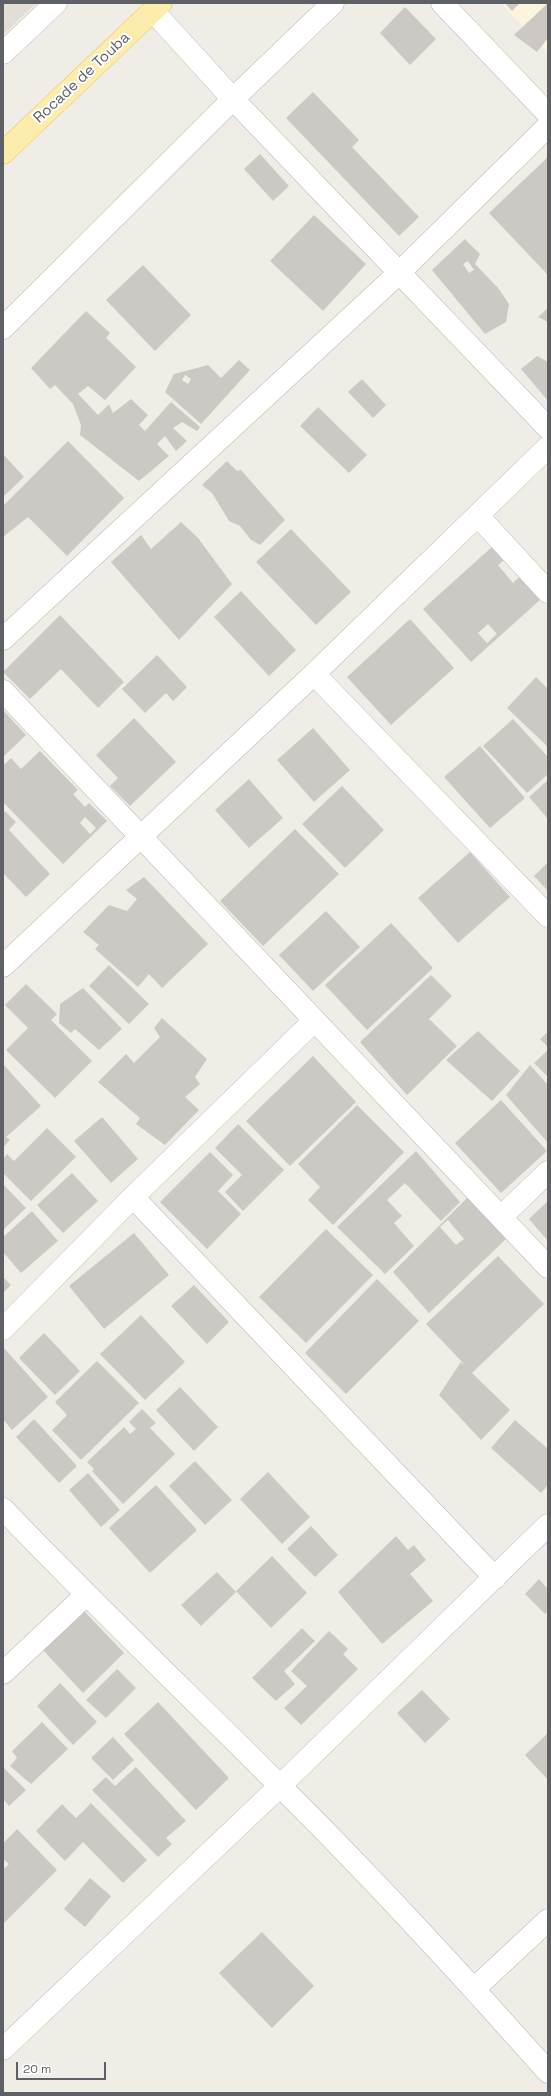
<!DOCTYPE html>
<style>
body{margin:0}
#map{position:relative;width:551px;height:2096px;overflow:hidden;background:#efede5;font-family:"Space Grotesk",sans-serif}
canvas{display:block}
.frame{position:absolute;inset:0;border:4px solid #5d6165;pointer-events:none}
.scale{position:absolute;left:16px;top:2062px;width:90px;height:18px;box-sizing:border-box;border:2px solid #5d6165;border-top:0;padding-left:5px;font-size:12px;line-height:14px;white-space:nowrap;color:#5d6165;-webkit-text-stroke:3px #fff;paint-order:stroke}
</style>
<div id="map">
<canvas width="551" height="2096"></canvas>
<div class="frame"></div>
<div class="scale">20 m</div>
</div>
<script>
const g = document.querySelector('canvas').getContext('2d');
g.lineJoin = 'round';
function fillPath(path, color) {
  g.fillStyle = color;
  g.fill(path, 'evenodd');
}
function trace(path, color, width, dash) {
  g.strokeStyle = color;
  g.lineWidth = width;
  g.lineCap = dash ? 'butt' : 'round';
  g.setLineDash(dash || []);
  g.stroke(path);
}
function drawText(font, color, halo, rows, align = 'center') {
  g.font = font + ' "Space Grotesk",sans-serif';
  g.lineWidth = 4;
  g.setLineDash([]);
  g.textBaseline = 'middle';
  g.strokeStyle = halo;
  g.fillStyle = color;
  for (const [text, x, y, turn = 0] of rows) {
    g.save();
    g.translate(x, y);
    g.rotate((+turn || 0) * Math.PI / 180);
    g.textAlign = isNaN(turn) ? turn : align;
    if (halo) g.strokeText(text, 0, 0);
    g.fillText(text, 0, 0);
    g.restore();
  }
}
const commercial = new Path2D(`
 M501 3H548V53Z`);
const education = new Path2D(`
 M3 3H36L3 35Z`);
const building = new Path2D(`
 M505 3H520L512 11Z
 M548 3V38L537 52 514 35Z
 M405 7 436 39 410 65 380 33Z
 M313 92 359 140 352 147 419 217 399 236 286 118Z
 M260 154 289 186 273 201 244 169Z
 M548 157V273L547 274 489 213Z
 M314 215 366 264 323 311 270 261Z
 M465 239 480 254 475 264 498 288 509 304 506 322 485 334 432 270ZM468 261 474 270 469 273 463 264Z
 M143 265 191 315 155 351 106 300Z
 M548 308V322L538 317Z
 M86 311 110 333 106 338 136 367 105 400 88 386 78 394 98 415 109 404 113 413 131 399 148 415 139 425 145 431 171 402 200 427 197 431 182 422 173 428 187 441 176 451 165 436 157 444 169 456 139 481 80 435 81 425 73 404 55 385 50 389 31 368Z
 M537 356 548 362V401L521 369Z
 M239 360 250 370 201 424 165 392 174 374 208 365 221 378ZM185 375 191 379 188 384 182 380Z
 M362 379 386 405 373 418 348 392Z
 M318 407 367 455 349 473 300 426Z
 M68 441 124 498 67 556 28 517 3 537V506Z
 M3 454 24 477 3 497Z
 M227 461 237 471 241 470 285 520 260 545 251 540 240 526 229 521 212 493 202 485Z
 M181 522 198 538 232 584 179 640 111 562 141 535 151 549Z
 M291 529 351 592 316 625 256 562Z
 M493 546 505 559 498 565 513 583 520 576 541 599 471 662 423 609ZM488 624 497 634 487 643 478 633Z
 M241 591 296 650 269 676 214 617Z
 M60 615 124 682 98 708 61 669 30 699 3 672Z
 M410 619 454 668 391 725 347 677Z
 M157 655 187 687 173 701 166 693 145 713 122 689Z
 M536 677 548 689V747L507 708Z
 M3 710 26 735 3 757Z
 M134 718 176 762 130 806 110 786 118 778 96 755Z
 M513 719 548 757V774L527 793 483 746Z
 M313 728 350 770 314 802 277 760Z
 M480 746 525 798 490 828 444 777Z
 M40 751 78 790 73 794 85 807 89 803 107 821 63 864 3 802V766L11 758 21 769ZM85 817 96 828 90 834 80 823Z
 M249 779 283 818 249 848 215 810Z
 M548 780V819L529 797Z
 M342 786 384 830 345 868 302 824Z
 M5 811 16 822 9 830 50 874 26 897 3 873V814Z
 M295 829 339 874 263 946 220 901Z
 M470 852 510 897 458 943 418 898Z
 M548 862V891L534 876Z
 M144 877 208 944 162 988 149 974 138 987 95 949 99 945 83 932 109 905 127 911 137 899 126 890Z
 M326 911 360 947 313 991 279 955Z
 M391 923 433 968 367 1030 325 985Z
 M109 965 149 1004 129 1024 89 986Z
 M431 975 452 996 429 1019 457 1046 407 1095 360 1042Z
 M26 984 57 1014 51 1020 92 1061 55 1098 6 1050 28 1028 5 1005Z
 M83 988 122 1029 99 1050 75 1029 71 1033 59 1023 60 1004Z
 M162 1018 207 1059 195 1077 200 1084 185 1097 199 1110 165 1145 136 1124 140 1118 98 1082 126 1054 134 1063 160 1037 154 1028Z
 M478 1031 520 1071 492 1101 446 1060Z
 M548 1032V1047L540 1039Z
 M548 1050V1077L534 1063Z
 M313 1056 356 1102 290 1166 246 1121Z
 M3 1064 41 1106 6 1137 10 1140 3 1147Z
 M530 1065 548 1085V1143L506 1095Z
 M501 1100 547 1151 501 1193 455 1143Z
 M357 1105 404 1152 333 1225 308 1200 320 1187 298 1164Z
 M102 1117 138 1159 111 1183 74 1141Z
 M238 1124 284 1170 243 1211 225 1192 242 1175 215 1148Z
 M47 1128 76 1157 31 1201 3 1173V1159L7 1154 14 1161Z
 M416 1151 460 1202 441 1221 405 1183 387 1200 402 1216 394 1223 414 1246 385 1274 337 1227Z
 M210 1152 233 1175 218 1191 241 1214 207 1249 160 1202Z
 M72 1173 98 1201 63 1233 37 1205Z
 M3 1184 26 1208 3 1230Z
 M468 1197 506 1239 429 1313 393 1272ZM448 1220 464 1239 456 1245 440 1227Z
 M548 1201V1241L529 1219Z
 M32 1211 58 1241 21 1273 3 1252V1237Z
 M326 1229 373 1275 306 1343 259 1297Z
 M134 1233 169 1275 104 1329 69 1286Z
 M498 1256 544 1304 472 1373 510 1410 481 1440 439 1395 461 1362 466 1366 426 1324Z
 M3 1277 11 1285 3 1293Z
 M377 1279 419 1321 346 1394 305 1353Z
 M194 1285 229 1322 207 1344 171 1306Z
 M141 1315 185 1362 145 1400 100 1354Z
 M44 1333 80 1371 55 1395 19 1358Z
 M3 1347 48 1397 12 1430 3 1419Z
 M97 1361 139 1403 81 1460 52 1430 67 1415 55 1402Z
 M180 1387 218 1427 194 1451 156 1410Z
 M142 1409 156 1423 150 1428 175 1454 123 1504 92 1471 94 1469 87 1462 124 1427 130 1434 136 1429 129 1422Z
 M34 1419 77 1466 59 1483 16 1437Z
 M515 1420 548 1449V1485L541 1493 491 1448Z
 M195 1461 232 1500 205 1525 169 1486Z
 M268 1472 310 1517 282 1544 240 1499Z
 M88 1473 120 1510 101 1527 69 1490Z
 M156 1485 197 1530 150 1573 109 1528Z
 M311 1526 338 1555 315 1577 287 1549Z
 M396 1536 408 1550 414 1545 426 1560 410 1574 433 1601 382 1644 338 1592Z
 M272 1556 307 1593 271 1628 236 1591Z
 M217 1572 236 1592 201 1626 181 1605Z
 M539 1579 548 1589V1611L545 1614 525 1594Z
 M83 1610 124 1653 83 1693 42 1649Z
 M302 1628 315 1641 284 1671 295 1684 276 1701 252 1678Z
 M329 1631 348 1649 343 1654 358 1669 301 1725 284 1708 307 1686 291 1671Z
 M117 1669 136 1688 106 1718 86 1700Z
 M60 1683 97 1722 73 1745 37 1706Z
 M422 1690 450 1719 425 1743 397 1713Z
 M158 1702 229 1778 196 1810 124 1734Z
 M42 1722 68 1749 31 1784 10 1766 17 1758 12 1751Z
 M548 1733V1780L525 1755Z
 M113 1737 134 1760 113 1780 91 1758Z
 M3 1767 26 1790 9 1806 3 1799Z
 M136 1767 186 1821 166 1838 172 1844 158 1857 92 1790 106 1777 115 1786Z
 M91 1803 147 1860 123 1883 83 1842 65 1861 36 1831 62 1804 76 1818Z
 M17 1829 57 1870 3 1924V1870L9 1864 3 1859V1843Z
 M90 1878 111 1896 85 1927 64 1909Z
 M262 1932 314 1986 272 2028 219 1973Z`);
const minor = new Path2D(`
 M442 3 548 114
 M153 11 233 99 548 428
 M3 53 56 3
 M3 328 233 99 333 3
 M478 516 548 592
 M3 639 399 273 548 126
 M314 674 548 916
 M3 691 548 1267
 M3 966 314 674 548 447
 M133 1197 495 1578
 M502 1216 548 1172
 M3 1329 133 1197 314 1021
 M3 1509C93 1603 187 1693 279 1785 372 1877 461 1974 548 2072
 M3 1673 86 1595
 M474 1989 548 1920
 M3 2049 280 1786 548 1525`);
const major = new Path2D(`
 M3 153 161 3`);
const streetNames = [
 ["Rocade de Touba",82,78,-43]
];
fillPath(commercial, '#fdf4dc');
fillPath(education, '#e2ded6');
fillPath(building, '#ccc9c4');
trace(minor, '#b8bbbf', 23);
trace(major, '#eec15f', 23);
trace(minor, '#fff', 22);
trace(major, '#fdedac', 22);
drawText('15px', '#5d6165', '#fff', streetNames);
</script>
